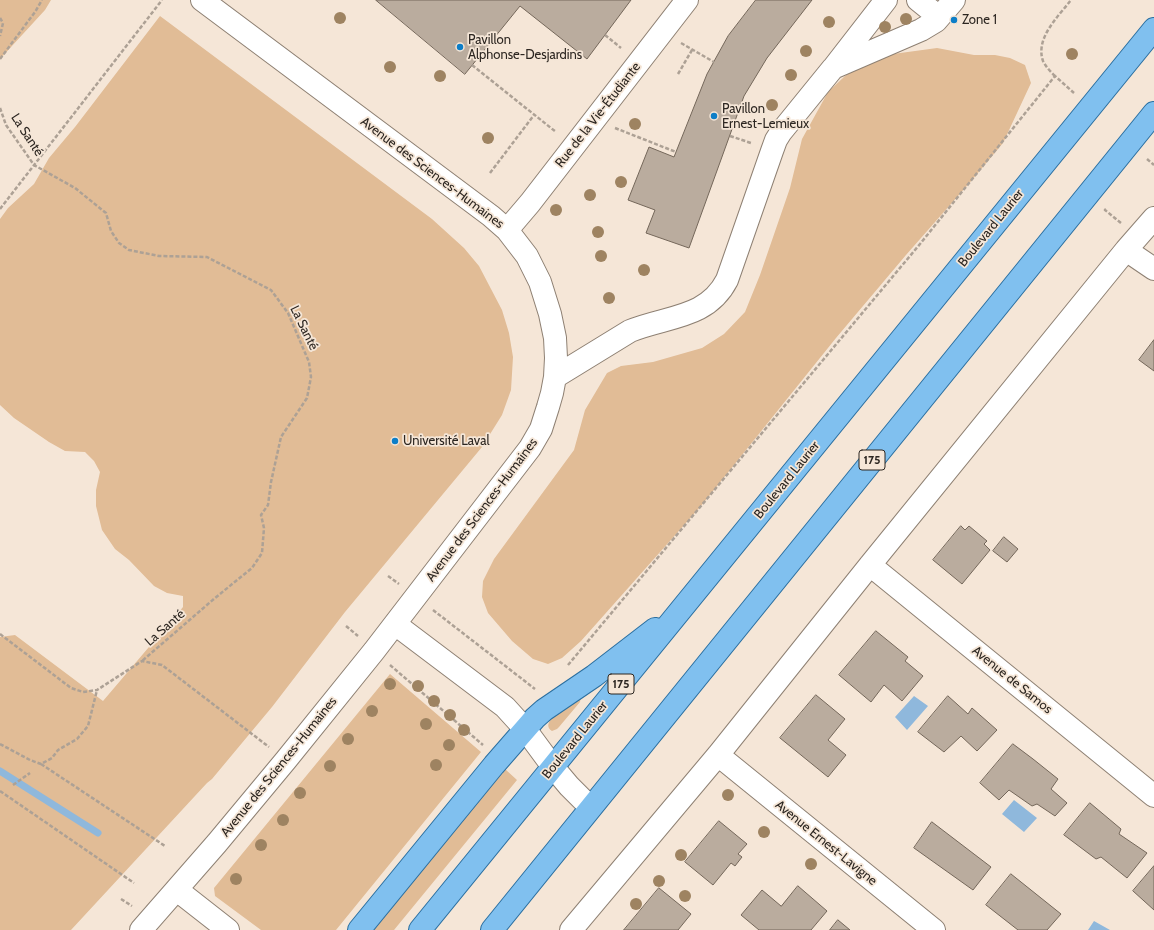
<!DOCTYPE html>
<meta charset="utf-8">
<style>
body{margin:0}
canvas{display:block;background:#f5e6d7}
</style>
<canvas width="1154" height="930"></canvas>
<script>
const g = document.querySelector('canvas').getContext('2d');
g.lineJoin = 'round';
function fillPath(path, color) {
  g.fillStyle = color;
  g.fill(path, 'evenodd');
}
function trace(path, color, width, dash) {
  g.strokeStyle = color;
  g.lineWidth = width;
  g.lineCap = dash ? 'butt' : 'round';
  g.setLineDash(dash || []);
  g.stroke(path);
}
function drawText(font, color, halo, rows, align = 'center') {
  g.font = font + ' Cabin,sans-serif';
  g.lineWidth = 3.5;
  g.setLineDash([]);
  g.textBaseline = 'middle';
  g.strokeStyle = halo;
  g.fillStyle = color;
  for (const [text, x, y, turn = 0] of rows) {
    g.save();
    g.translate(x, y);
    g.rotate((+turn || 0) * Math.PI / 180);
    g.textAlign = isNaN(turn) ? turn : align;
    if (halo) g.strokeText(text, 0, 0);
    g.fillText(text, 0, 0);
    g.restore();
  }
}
const green = new Path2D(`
 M0 0H51L45 10 0 59Z
 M160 16 432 219 464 248 479 266 502 310 509 333 513 357 511 390 502 415 482 447 345 612 272 707 212 779 207 783 71 930H0V637L15 635 103 701 183 607V596L167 593 154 586 129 560 115 549 102 530 96 506V490L100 472 94 461 85 452 65 451 49 442 14 418 0 405V219L8 208 34 184 49 158 75 127Z
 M937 48 974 55H995L1010 58 1025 65 1031 83 1003 143 972 180 906 255 836 338 701 506 581 641 562 658 548 664 533 659 512 641 488 613 482 597 483 581 494 559 574 450 585 410 607 373 621 366 653 362 702 348 724 334 745 312 760 275 790 188 802 139 828 92 845 76 861 65 893 54Z
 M390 674 481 752 336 930H261L215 896 214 888Z
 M581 697 580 702 559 727 557 729 552 731C537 721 574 702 581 697Z
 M505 769 517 780 394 930H373Z`);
const water = new Path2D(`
 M914 696 928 706 907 730 895 717Z
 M1014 800 1037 818 1024 832 1002 814Z
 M1094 921 1110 930H1088Z`);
const stream = new Path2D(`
 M0 771 98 833`);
const building = new Path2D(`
 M376 0H631L587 59 520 6 465 74Z
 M756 0H812L767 58 744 96 689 248 646 233 655 210 628 200 649 147 674 157 707 74 728 36Z
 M1154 340V371L1139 360Z
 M961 526 965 530 969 526 987 541 984 544 990 550 962 584 933 560Z
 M1004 537 1018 549 1007 562 993 551Z
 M876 631 908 657 905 661 923 676 902 701 884 685 871 702 839 675Z
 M816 695 845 719 828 740 846 755 828 777 780 738Z
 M948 696 968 714 972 708 997 730 977 751 961 736 944 752 918 732Z
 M1013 744 1033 759 1058 779 1051 789 1067 803 1055 816 1037 804 1032 806 1009 790 999 800 980 783Z
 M1090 803 1121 829 1119 834 1147 853 1127 878 1101 857 1096 859 1064 835Z
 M719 821 747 844 738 854 742 857 735 866 731 863 713 885 685 862Z
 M932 822 991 867 973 890 914 848Z
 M1154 866V910L1133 891Z
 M1011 874 1061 914 1047 930H1018L986 905Z
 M798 886 827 911 811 930H759L741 915 762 890 781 906Z
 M659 888 691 914 678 930H624Z
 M838 920 850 930H830Z`);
const path = new Path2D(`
 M0 18 3 23 0 36
 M605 35 621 48
 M681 43 714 62
 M0 59 35 12 42 0
 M472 65 556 132
 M678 74 692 50
 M1055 76C1051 72 1046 67 1043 61 1035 38 1058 17 1071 0
 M0 108 6 125 34 165 75 188 106 213 111 231 119 243 129 250 159 256 207 257 271 290 288 313 309 362 311 377 307 398 281 437 271 482 268 505 261 515 264 528 262 553 252 568 215 598 142 661
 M615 128 676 152
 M730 136 751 143
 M1147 159 1154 165
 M490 173 534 115
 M0 209 162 0
 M1106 209 1105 210 1121 223
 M388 576 399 584
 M433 610 535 689
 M346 626 358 636
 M0 634 71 688 83 692 97 690 142 661 162 665 269 747
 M390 665 483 745
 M568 665 920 244 1055 76 1074 93
 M0 744 30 760 41 764 52 758 58 750 77 739 88 726 97 690
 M41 764 165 846
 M13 785 30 773
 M0 791 134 883
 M121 899 132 906`);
const minor = new Path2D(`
 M918 0 939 17
 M834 67 886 0
 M507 230 530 203 687 0
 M1126 250 1154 269
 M555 377 630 331C666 316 707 319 727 280L772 151 776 140 781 132 833 68 921 30 936 21 954 0
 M870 565 1154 796
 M395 624 505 707 525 729 553 767 569 786 590 807
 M718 755 934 930
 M177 890 228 930
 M141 930 217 843 286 760 374 651 530 448 541 429 548 407 552 393 555 377 556 358 555 338 550 314 540 282 527 256 507 230 491 216 202 0
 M571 930 718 755 870 565 1126 250 1154 218`);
const major = new Path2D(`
 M359 930 494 765 535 718 544 710 594 676 655 629
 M420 930 1154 29
 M492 930 1154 113`);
const trees = [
 [340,18],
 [906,19],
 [829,22],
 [885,27],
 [806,51],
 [1072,54],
 [390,67],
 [791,75],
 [440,76],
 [772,105],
 [635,124],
 [488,138],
 [621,182],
 [590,195],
 [556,210],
 [598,232],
 [601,256],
 [644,270],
 [609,298],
 [390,684],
 [418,686],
 [434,701],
 [372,711],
 [450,715],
 [426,724],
 [464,730],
 [348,739],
 [449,745],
 [436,765],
 [330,766],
 [300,793],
 [728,795],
 [283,820],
 [764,832],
 [261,845],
 [681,855],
 [811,864],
 [236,879],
 [659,881],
 [685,896],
 [636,904]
];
const markers = [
 [954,20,4,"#0c7ec8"],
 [460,47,4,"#0c7ec8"],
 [714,116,4,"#0c7ec8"],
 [395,441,4,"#0c7ec8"]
];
const shields = [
 [872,460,26],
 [621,684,26]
];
const shieldNames = [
 ["175",872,460],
 ["175",621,684]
];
const poiNames = [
 ["Zone 1",962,20],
 ["Pavillon",468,40],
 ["Alphonse-Desjardins",468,55],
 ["Pavillon",722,109],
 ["Ernest-Lemieux",722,124],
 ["Université Laval",403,441]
];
const streetNames = [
 ["Rue de la Vie-Étudiante",598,115,-52],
 ["La Santé",27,135,57],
 ["Avenue des Sciences-Humaines",432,173,37],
 ["Boulevard Laurier",991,228,-51],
 ["La Santé",304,328,64],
 ["Boulevard Laurier",787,480,-51],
 ["Avenue des Sciences-Humaines",482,510,-53],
 ["La Santé",165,628,-41],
 ["Avenue de Samos",1012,680,39],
 ["Boulevard Laurier",575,740,-51],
 ["Avenue des Sciences-Humaines",279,767,-51],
 ["Avenue Ernest-Lavigne",826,843,39]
];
fillPath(green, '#e1bc96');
fillPath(water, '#8fb8dc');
trace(stream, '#8fb8dc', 7);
fillPath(building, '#baac9e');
trace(building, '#74675a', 1);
trace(minor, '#8e8073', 24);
trace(major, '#2b6fa0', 24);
trace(path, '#ada195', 2.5, [4, 2]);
trace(minor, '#fff', 22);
trace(major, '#80c0ef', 22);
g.fillStyle = '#9e8361';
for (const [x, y] of trees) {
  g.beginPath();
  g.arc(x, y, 6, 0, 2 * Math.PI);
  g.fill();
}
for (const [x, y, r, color] of markers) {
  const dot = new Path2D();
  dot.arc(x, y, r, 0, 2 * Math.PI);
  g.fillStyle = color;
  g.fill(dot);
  trace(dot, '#f5e6d7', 1.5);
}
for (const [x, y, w] of shields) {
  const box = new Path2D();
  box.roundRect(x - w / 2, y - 10, w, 20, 3);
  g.fillStyle = '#f5e6d7';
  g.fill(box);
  trace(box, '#2c2621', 1);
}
drawText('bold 12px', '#2c2621', null, shieldNames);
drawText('13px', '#2c2621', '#f5e6d7', poiNames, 'left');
drawText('13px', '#2c2621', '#f5e6d7', streetNames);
</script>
